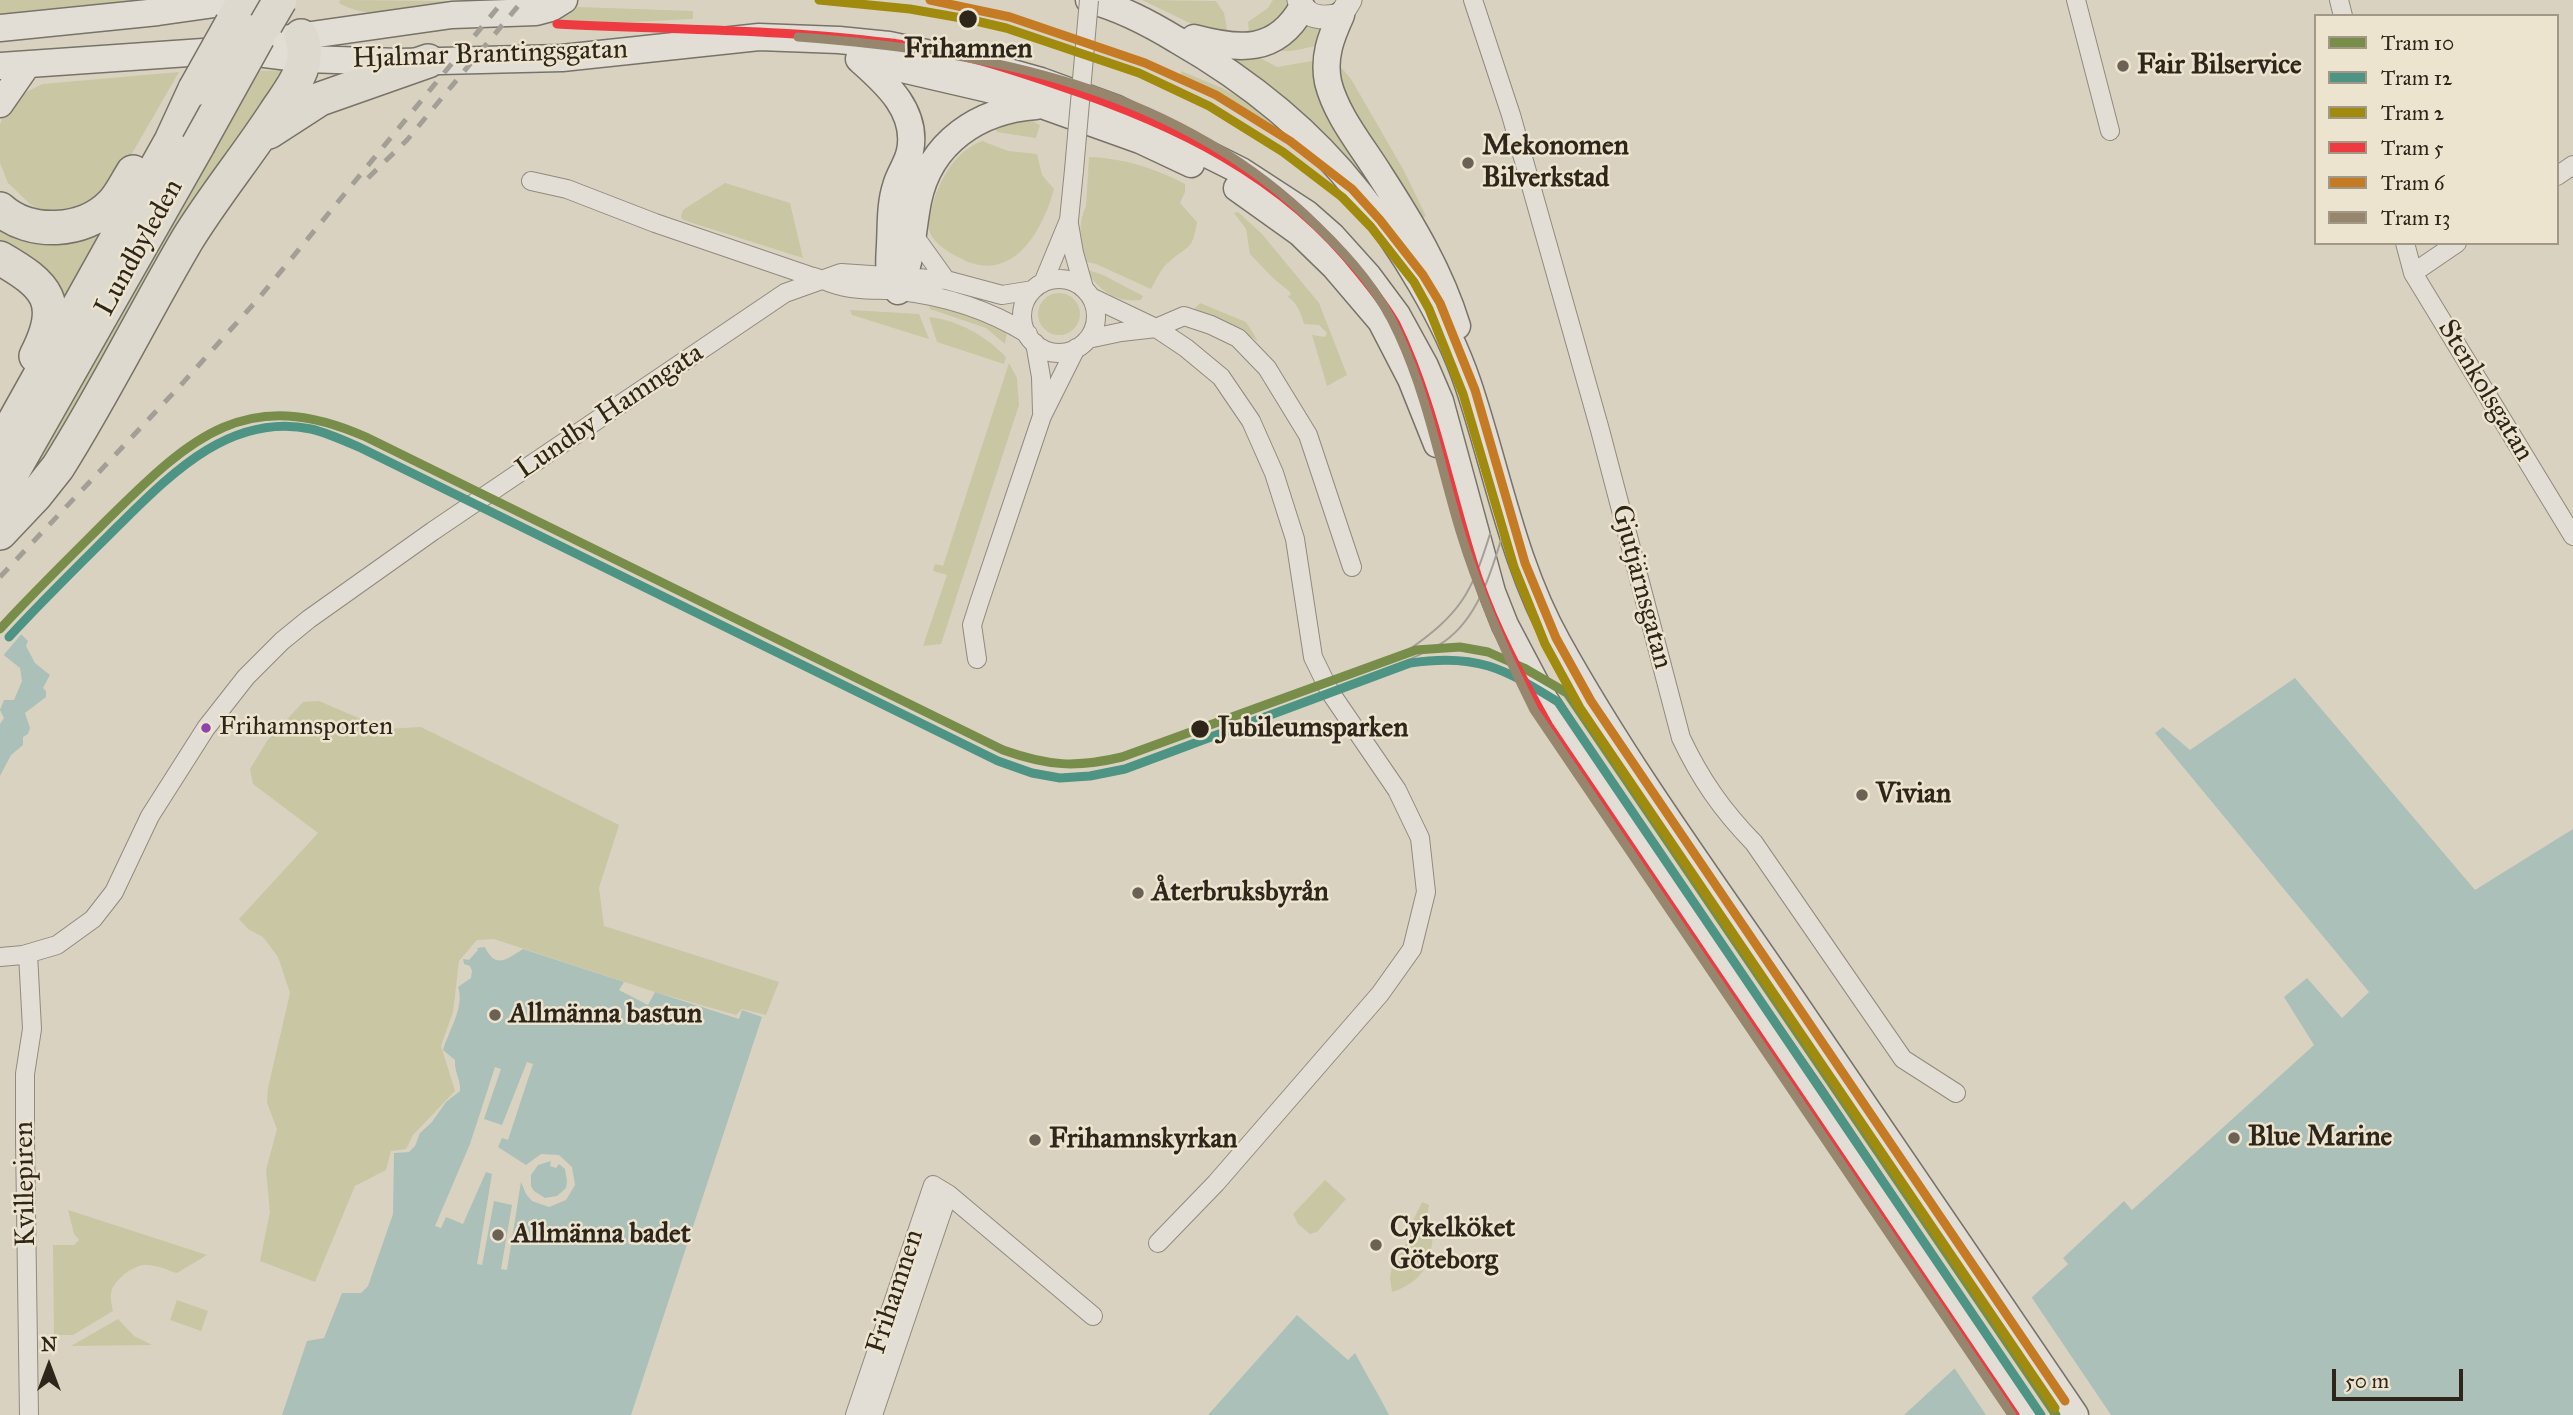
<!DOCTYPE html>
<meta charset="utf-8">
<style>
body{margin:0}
#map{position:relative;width:2573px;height:1415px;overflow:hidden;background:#dad2c0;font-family:"IM FELL Great Primer",serif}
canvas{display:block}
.legend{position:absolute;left:2314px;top:14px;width:245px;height:231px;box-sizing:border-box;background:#ede4d0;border:2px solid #a19888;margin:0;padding:9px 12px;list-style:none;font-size:21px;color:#2f261b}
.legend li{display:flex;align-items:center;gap:14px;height:35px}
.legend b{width:35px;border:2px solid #a19888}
.north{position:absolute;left:14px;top:1331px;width:70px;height:70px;-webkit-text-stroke:5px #ede4d0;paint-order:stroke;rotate:0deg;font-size:19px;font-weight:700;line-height:28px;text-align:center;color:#2f261b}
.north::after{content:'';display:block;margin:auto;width:24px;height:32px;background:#2f261b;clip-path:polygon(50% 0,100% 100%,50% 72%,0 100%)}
.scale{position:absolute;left:2332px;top:1369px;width:131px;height:32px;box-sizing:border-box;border:4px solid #2f261b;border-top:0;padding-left:9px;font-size:21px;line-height:24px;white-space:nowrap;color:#2f261b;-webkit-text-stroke:5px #ede4d0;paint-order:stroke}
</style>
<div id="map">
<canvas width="2573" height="1415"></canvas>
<ul class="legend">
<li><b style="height:9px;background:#788d49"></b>Tram 10</li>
<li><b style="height:9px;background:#4d9485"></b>Tram 12</li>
<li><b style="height:9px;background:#a08b0e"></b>Tram 2</li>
<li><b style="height:9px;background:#ee3a41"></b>Tram 5</li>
<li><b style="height:9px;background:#c57b24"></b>Tram 6</li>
<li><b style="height:9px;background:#96866e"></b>Tram 13</li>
</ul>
<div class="north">N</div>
<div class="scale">50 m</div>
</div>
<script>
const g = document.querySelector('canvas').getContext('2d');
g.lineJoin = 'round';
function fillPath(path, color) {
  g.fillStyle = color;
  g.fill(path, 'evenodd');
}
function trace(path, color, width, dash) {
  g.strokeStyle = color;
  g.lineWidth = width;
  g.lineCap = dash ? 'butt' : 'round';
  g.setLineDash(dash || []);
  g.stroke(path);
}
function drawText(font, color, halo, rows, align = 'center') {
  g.font = font + ' "IM FELL Great Primer",serif';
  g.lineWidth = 5;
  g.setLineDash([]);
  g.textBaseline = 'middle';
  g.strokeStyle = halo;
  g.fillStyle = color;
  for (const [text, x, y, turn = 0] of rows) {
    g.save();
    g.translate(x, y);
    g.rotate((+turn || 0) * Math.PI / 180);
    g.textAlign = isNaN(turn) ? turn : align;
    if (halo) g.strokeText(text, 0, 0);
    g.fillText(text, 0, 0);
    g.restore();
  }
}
const green = new Path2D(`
 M0 0H179L0 18Z
 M340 0 448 1V5C411 10 373 22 339 3Z
 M1142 0 1216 1 1224 13 1228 35 1196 26Z
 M1273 0H1290C1285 23 1270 29 1249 33L1248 22 1268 8Z
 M578 7 693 11V19L552 26 551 23 570 14Z
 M1306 23 1322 28 1320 46C1307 46 1286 56 1274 48L1295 38Z
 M1255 55 1277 67 1318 60 1421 249 1310 124 1238 63 1239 57Z
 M1339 65 1351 79 1403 169 1426 216 1418 222 1347 107 1335 68Z
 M288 70 60 447 22 487 258 71Z
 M1181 71 1222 88 1244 100 1298 143 1294 148 1259 124 1182 82Z
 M179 72 108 195 70 213 40 210 30 204 8 183 0 163V124L8 106 28 91 43 84Z
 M1019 114 1040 125 1036 138 997 132 992 121Z
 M982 141 1008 151 1037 154 1042 175 1054 189C1042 233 1011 287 958 257 948 252 935 244 930 233 927 224 930 215 932 207 939 180 955 151 982 141Z
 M1089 157C1123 158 1155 168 1185 184V192L1180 203 1197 222C1192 252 1189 244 1170 261 1161 268 1156 280 1151 289L1096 264 1083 261C1080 244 1078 222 1086 206Z
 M725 183 790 203 803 258 683 220 681 217 683 210Z
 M116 211 70 301 57 294 0 247V222Z
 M1238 212 1262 234 1319 303 1347 375 1327 386 1312 335 1325 337 1327 333 1319 325 1304 324C1301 313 1297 303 1287 296L1291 295 1290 292 1273 278 1250 254 1246 229 1234 213Z
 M1085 269 1103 275 1143 296 1141 300C1115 303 1099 290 1085 269Z
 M1038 314a21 21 0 1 1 42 0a21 21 0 1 1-42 0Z
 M1200 303 1246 322 1258 341 1235 328 1193 310Z
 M929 306C957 309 983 319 1007 332L1005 344 986 328 930 309Z
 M850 310 919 314 929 339 852 315Z
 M929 317C958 320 986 336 1006 357L1004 364 937 342Z
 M1009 363 1017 378 1019 405 941 644 923 646 947 575 933 571 935 564 943 566Z
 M319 701 384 729 421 727 619 825 599 888 604 926 779 982 766 1015 742 1009 736 1015 655 992 494 939 477 940 459 961 453 1012 441 1046 455 1091 413 1135 406 1149 391 1151 386 1170 355 1186 315 1282 260 1261 270 1212 266 1170 277 1129 267 1103 268 1088 290 993 278 957 263 937 248 929 239 919 318 833 253 784 250 769 267 741 303 702Z
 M1325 1180 1346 1199 1317 1232 1310 1234 1298 1224 1293 1214Z
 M1422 1202 1429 1205 1427 1217 1434 1226C1431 1261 1427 1280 1392 1292L1390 1278 1393 1261 1406 1244 1410 1227Z
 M68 1210 207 1255 177 1273C167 1270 156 1264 144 1265 132 1266 112 1281 111 1294 110 1299 112 1306 113 1311L73 1335H54L53 1245H74L79 1240 74 1234Z
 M177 1300 208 1311 201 1331 170 1320Z
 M118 1319 134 1336 152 1345 71 1346Z`);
const water = new Path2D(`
 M0 613 28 641 26 646 35 663 50 675 43 688 46 691V697L25 713 30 728 28 734 23 737V745L11 755 0 776V724L4 718 0 710 4 700H14L22 681 20 668 0 652Z
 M2295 678 2475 890 2573 829V1415H1904L2068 1264 2063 1258 2124 1201 2132 1210 2314 1045 2284 997 2307 978 2342 1018 2369 992 2155 733 2163 727 2190 750Z
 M485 947C495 969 506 960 523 949L624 982 619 990 648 1005 655 992 739 1019 742 1010 762 1017 631 1415H282L307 1341 324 1338 342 1293H361L368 1286 393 1214 394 1153 409 1152 415 1146 420 1133 432 1122 446 1102 460 1091C461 1080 454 1072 455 1060L443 1050C449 1030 465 1006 458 987L471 978 472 971 470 966 464 964 463 959 469 960 478 950 477 948Z
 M1297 1315 1348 1360 1355 1353C1366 1374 1378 1393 1389 1415H1208Z`);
const pier = new Path2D(`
 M0 609 24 631 1 658 0 657Z
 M527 1062 533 1064 508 1140 502 1138 498 1147 526 1165 541 1154 559 1155 572 1167 575 1185 566 1200 549 1207 532 1201 526 1194 521 1182 507 1270 501 1269 512 1205 494 1201 482 1265 477 1264 492 1174 486 1172 463 1224 446 1217 441 1228 435 1226 470 1144 495 1067 501 1069 484 1119 502 1125ZM551 1161 550 1166 556 1168 559 1164 565 1169 567 1181 566 1188 557 1196 545 1198 534 1191 531 1186V1175L538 1165Z
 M2030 1295 2111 1415H1986L1953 1366Z`);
const minor = new Path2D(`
 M1473 0 1511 115 1600 430 1681 738C1701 780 1722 810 1754 843L1903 1059 1956 1093
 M2076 0 2110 131
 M2339 0 2343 16
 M2557 176 2573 165
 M531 181 567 189 655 223 810 276C821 278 830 284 841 286 859 291 881 289 900 291 946 296 989 310 1028 334
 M1069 224 1074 253 1084 288
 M913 234 946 280
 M2405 243 2413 273 2573 536
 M2413 273 2457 243
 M1022 316a37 37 0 1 1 74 0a37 37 0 1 1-74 0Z
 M1043 283 1069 220 1074 170
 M1091 297 1156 328 1186 348 1221 377 1251 421 1274 473 1295 539 1313 657 1330 692 1397 790 1420 838 1426 892 1412 949 1380 994 1216 1183 1158 1243
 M1088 339 1121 332 1156 328 1184 316 1211 325 1238 338 1267 368 1308 435 1352 567
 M1035 343 1041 377 1042 412
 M977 659 972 625 980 600 1042 416 1076 348
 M28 954 32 1029 25 1074V1140L29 1415
 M0 957 23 955 57 945 93 919 114 892 150 816 206 728 246 677 282 641 309 619 433 531 785 293 841 273 946 280 1002 295 1033 290
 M855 1415 933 1185 948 1194 1093 1316
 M873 1415 948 1194`);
const tertiary = new Path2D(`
 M1299 0C1305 19 1324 19 1341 15L1350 0`);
const secondary = new Path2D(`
 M1089 0C1121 8 1149 23 1177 40 1247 80 1309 129 1359 193 1402 247 1446 319 1468 384 1497 470 1513 563 1558 643 1627 767 1711 881 1791 998 1887 1137 1980 1276 2075 1415
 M1341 15C1331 37 1323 57 1328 82 1336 115 1362 146 1380 175 1411 223 1440 271 1457 326
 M0 28 158 12 243 0
 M1194 38C1239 50 1276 54 1302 8
 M283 39 452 15 536 12 551 8 564 0
 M233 50 305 59 400 62 562 58 759 37 839 40 889 45 991 67 1041 81 1115 108 1241 171 1307 214 1332 236 1368 276 1397 315 1425 366 1440 401 1492 592 1505 625 1543 697 1606 797 1812 1094 2027 1415
 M859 59 1014 95 1140 140 1191 164
 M861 61C887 84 918 112 910 151 908 163 899 174 896 186 890 204 891 226 890 245 889 266 887 273 898 291
 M0 66 232 50
 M0 104 27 65
 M1237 188 1300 233 1335 267 1381 321 1411 379 1437 444
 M898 291C912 263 912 231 918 201 930 142 979 110 1036 106`);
const motorway = new Path2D(`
 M232 23 244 0
 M269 132 320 99 428 61
 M0 209C30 236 84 233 112 204 120 196 126 183 133 172
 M0 258C47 285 64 302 36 356
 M0 447 171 141 195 89
 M0 494 198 145
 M0 533 35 496 58 467C104 394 143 315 187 240 214 196 247 156 275 113 290 90 313 65 301 36`);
const tram = new Path2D(`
 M1407 651C1460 614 1471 595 1490 534
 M1411 659C1422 653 1435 648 1445 641 1477 618 1490 576 1501 540`);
const rail = new Path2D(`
 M368 178 407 140 523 0
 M0 577 180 386 259 298 504 0`);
const minorBridge = new Path2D(`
 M1074 170 1089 0`);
const motorwayBridge = new Path2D(`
 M266 24 280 0
 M195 89 232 23
 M198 145 258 37`);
const tram1 = new Path2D(`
 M0 629C35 591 72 555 109 518 191 437 247 384 366 437L1003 750C1048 766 1076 768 1122 757L1416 650 1460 647 1488 652 1524 668 1567 693 2056 1415`);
const tram2 = new Path2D(`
 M9 637C44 599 81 563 118 526 170 475 230 412 311 429 328 433 345 441 361 448L998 761 1032 773 1060 778 1090 776 1125 769 1410 663C1477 653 1503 668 1558 702L2041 1415`);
const tram3 = new Path2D(`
 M819 0 910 9 967 19 1006 28 1139 73 1209 106 1283 152 1342 197 1371 227 1414 282 1429 309 1463 394 1514 567 1545 644 1580 708 2055 1408`);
const tram4 = new Path2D(`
 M557 24C673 30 790 29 905 45 958 52 1007 68 1057 85 1174 124 1283 175 1360 274 1373 290 1386 306 1396 324 1435 404 1450 494 1478 578 1496 630 1522 678 1549 726L2015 1415`);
const tram5 = new Path2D(`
 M930 0 1010 17 1145 63 1216 95 1290 141 1352 189 1380 220 1423 275 1440 303 1475 390 1525 563 1556 638 1591 701 2065 1401`);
const tram6 = new Path2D(`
 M798 37C987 51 1177 87 1317 226 1351 259 1380 292 1399 335 1428 398 1440 465 1460 531 1479 593 1505 652 1534 710L2012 1415`);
const markers = [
 [968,19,10,"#2f261b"],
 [2123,66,7,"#6b6255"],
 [1468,163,7,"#6b6255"],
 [206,728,6,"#8e44ad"],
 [1200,729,10,"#2f261b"],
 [1862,795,7,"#6b6255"],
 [1138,893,7,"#6b6255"],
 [495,1015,7,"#6b6255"],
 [2234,1138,7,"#6b6255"],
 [1035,1140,7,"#6b6255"],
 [498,1235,7,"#6b6255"],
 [1376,1245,7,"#6b6255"]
];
const busNames = [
 ["Frihamnsporten",219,728]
];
const stopNames = [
 ["Frihamnen",968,50],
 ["Jubileumsparken",1218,729,"left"]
];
const streetNames = [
 ["Hjalmar Brantingsgatan",490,55,-2],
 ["Lundbyleden",140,248,-61],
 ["Stenkolsgatan",2485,391,59],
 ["Lundby Hamngata",610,412,-34],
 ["Gjutjärnsgatan",1641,587,75],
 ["Kvillepiren",26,1184,-91],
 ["Frihamnen",896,1292,-72]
];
const poiNames = [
 ["Fair Bilservice",2137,66],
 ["Mekonomen",1482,147],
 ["Bilverkstad",1482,179],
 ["Vivian",1876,795],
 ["Återbruksbyrån",1152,893],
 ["Allmänna bastun",509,1015],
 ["Blue Marine",2248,1138],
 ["Frihamnskyrkan",1049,1140],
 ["Cykelköket",1390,1229],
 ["Göteborg",1390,1261],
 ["Allmänna badet",512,1235]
];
fillPath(green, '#c8c6a3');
fillPath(water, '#abc0b8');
fillPath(pier, '#dad2c0');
trace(minor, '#908a7f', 20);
trace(tertiary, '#908a7f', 25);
trace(secondary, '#787369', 29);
trace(motorway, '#787369', 36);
trace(minor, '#e2ded5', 18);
trace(tertiary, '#e2ded5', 23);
trace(secondary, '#e2ded5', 26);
trace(motorway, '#ddd9ce', 33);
trace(tram, '#a39f97', 2);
trace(rail, '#a39f97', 5, [12, 12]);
trace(minorBridge, '#908a7f', 20, []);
trace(motorwayBridge, '#787369', 36, []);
trace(minorBridge, '#e2ded5', 18);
trace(motorwayBridge, '#ddd9ce', 33);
trace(tram1, '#788d49', 9);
trace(tram2, '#4d9485', 9);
trace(tram3, '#a08b0e', 9);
trace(tram4, '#ee3a41', 9);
trace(tram5, '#c57b24', 9);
trace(tram6, '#96866e', 9);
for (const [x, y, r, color] of markers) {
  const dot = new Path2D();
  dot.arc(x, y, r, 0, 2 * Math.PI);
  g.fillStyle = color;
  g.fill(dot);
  trace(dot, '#ede4d0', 2.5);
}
drawText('26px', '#2f261b', '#ede4d0', busNames, 'left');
drawText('bold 28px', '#2f261b', '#ede4d0', stopNames);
drawText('28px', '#2f261b', '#ede4d0', streetNames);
drawText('bold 28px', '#2f261b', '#ede4d0', poiNames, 'left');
</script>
